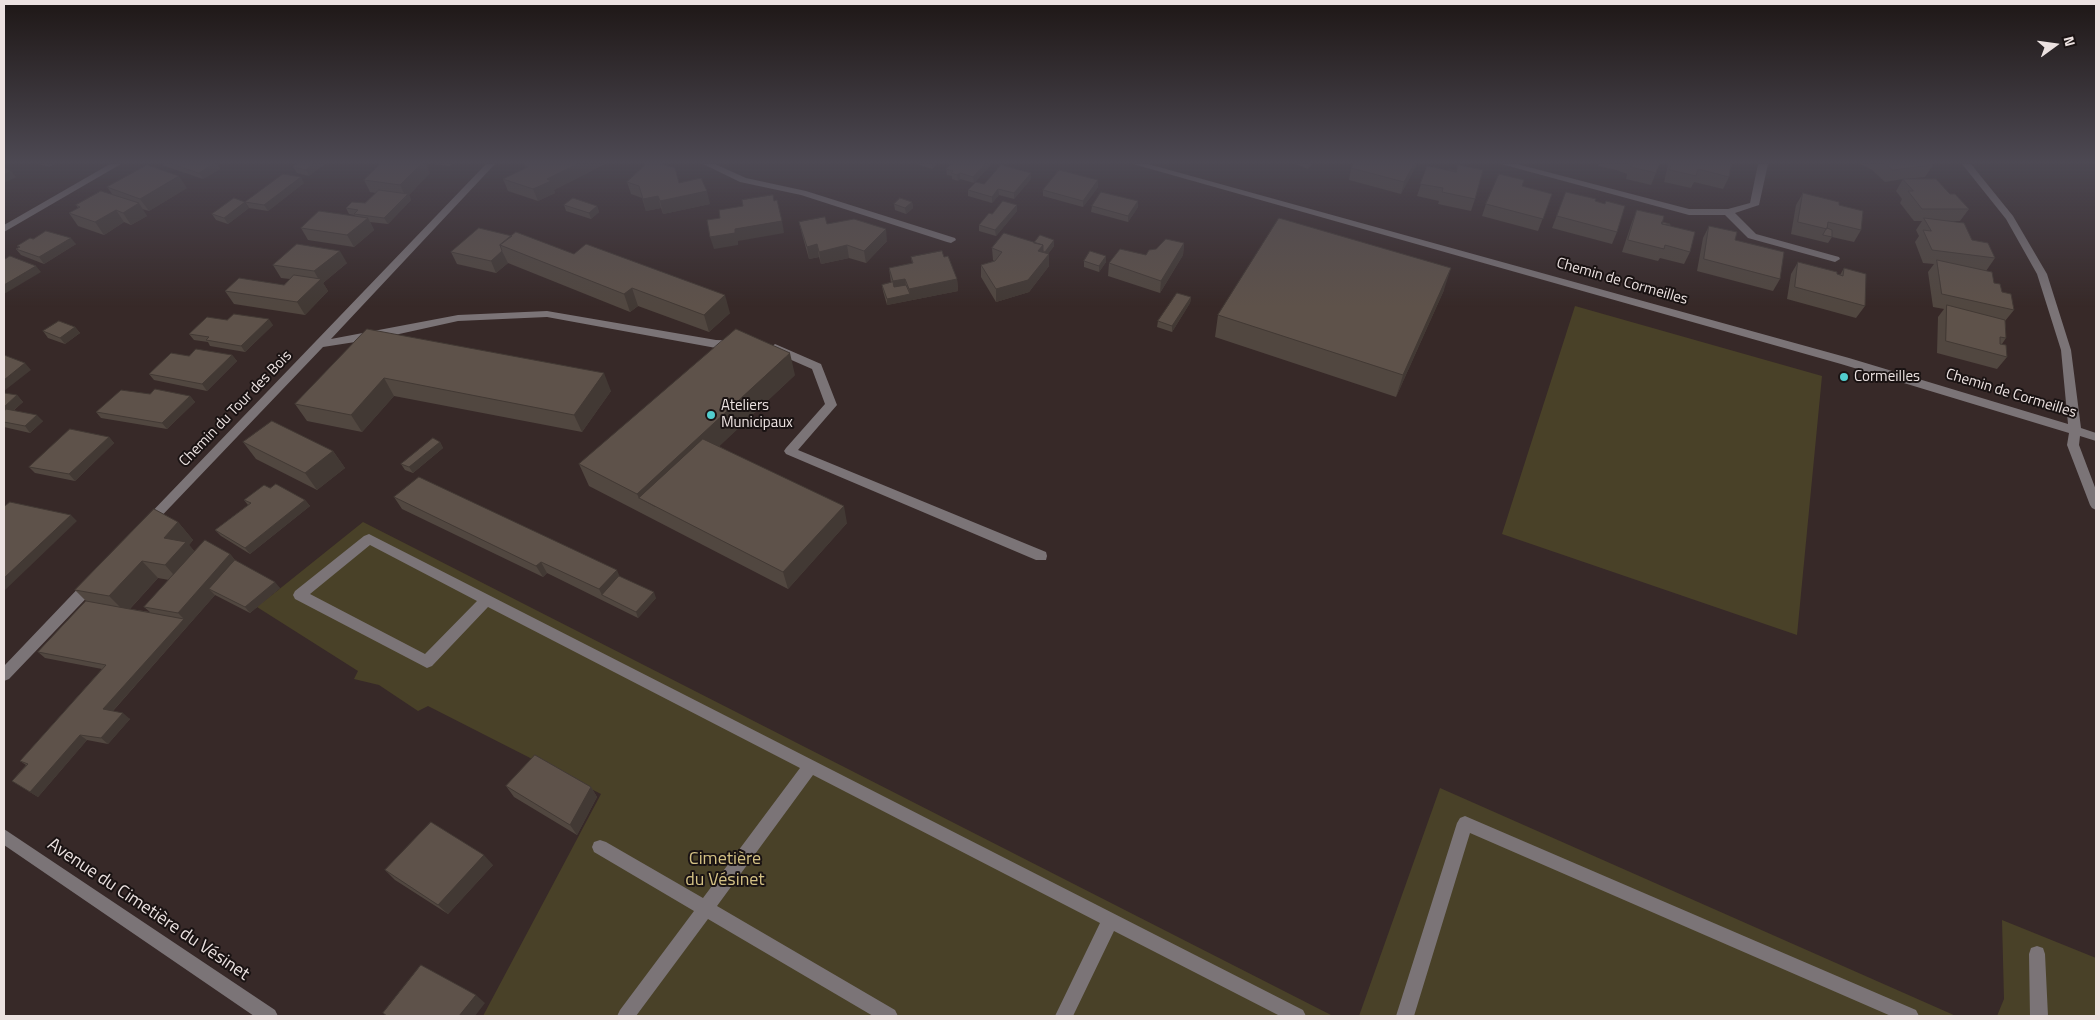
<!DOCTYPE html>
<meta charset="utf-8">
<style>
body{margin:0}
#map{position:relative;width:2100px;height:1020px;overflow:hidden;background:#372928;font-family:"Titillium Web",sans-serif}
canvas{display:block}
.frame{position:absolute;inset:0;border:5px solid #ece2e1;pointer-events:none}
.north{position:absolute;left:2030px;top:20px;width:50px;height:50px;-webkit-text-stroke:4px #1a1313;paint-order:stroke;rotate:76deg;font-size:14px;font-weight:700;line-height:20px;text-align:center;color:#ece2e1}
.north::after{content:'';display:block;margin:auto;width:18px;height:22px;background:#ece2e1;clip-path:polygon(50% 0,100% 100%,50% 72%,0 100%)}
</style>
<div id="map">
<canvas width="2100" height="1020"></canvas>
<div class="frame"></div>
<div class="north">N</div>
</div>
<script>
const g = document.querySelector('canvas').getContext('2d');
g.lineJoin = 'round';
function fillPath(path, color) {
  g.fillStyle = color;
  g.fill(path, 'evenodd');
}
function trace(path, color, width, dash) {
  g.strokeStyle = color;
  g.lineWidth = width;
  g.lineCap = dash ? 'butt' : 'round';
  g.setLineDash(dash || []);
  g.stroke(path);
}
function drawText(font, color, halo, rows, align = 'center') {
  g.font = font + ' "Titillium Web",sans-serif';
  g.lineWidth = 4;
  g.setLineDash([]);
  g.textBaseline = 'middle';
  g.strokeStyle = halo;
  g.fillStyle = color;
  for (const [text, x, y, turn = 0] of rows) {
    g.save();
    g.translate(x, y);
    g.rotate((+turn || 0) * Math.PI / 180);
    g.textAlign = isNaN(turn) ? turn : align;
    if (halo) g.strokeText(text, 0, 0);
    g.fillText(text, 0, 0);
    g.restore();
  }
}
const green = new Path2D(`
 M1575 306 1822 376 1797 635 1502 534Z
 M363 522 1333 1016H483L601 794 428 706 418 711 379 685 354 679 358 671 257 607Z
 M1440 788 1956 1016H1359Z
 M2002 920 2096 958V1016H1997L2004 999Z`);
const minor = new Path2D(`
 M110 164H121L4 232V225Z
 M486 164H495L331 339 458 315 547 311 716 340 740 341 741 344 740 347 716 348 547 317 458 321 381 338 323 347 152 526H144L142 523 144 520Z
 M703 164H715L746 178 806 191 955 238 956 240 951 243 947 242 801 195 740 182Z
 M1133 164H1148L1849 358 2068 424 2061 350 2037 274 2006 219 1962 164H1971L2013 216 2047 274 2071 350 2081 428 2096 433V441L2080 436 2079 445 2096 490V510L2092 508 2090 505 2067 445 2069 433 1841 364Z
 M1501 164H1517L1689 209H1728L1750 203 1758 164H1768L1759 205 1735 213 1756 234 1839 257 1840 259 1835 262 1748 238 1725 215H1689Z
 M775 344 821 364 837 405 798 450 1046 552 1047 556 1046 560H1036L786 454 784 451 786 448 825 404 812 369 771 351 770 348Z
 M369 534 1303 1010 1306 1016H1280L1114 931 1073 1016H1055L1100 923 813 775 717 906 895 1010 898 1016H873L708 919 636 1016H617L620 1010 694 911 594 852 592 847 594 842 600 840 606 842 703 898 800 768 488 607 432 666 427 668 295 599 293 595 295 591 364 536ZM370 545 477 601 425 654 310 594Z
 M92 578 97 579 99 583 97 587 9 679 4 681V666L87 579Z
 M1465 816 1916 1010 1919 1016H1891L1470 833 1414 1016H1396L1457 823 1460 818Z
 M4 829 275 1010 278 1016H254L4 845Z
 M2037 946 2043 948 2045 954 2048 1016H2030L2029 954 2031 948Z`);
const wall = new Path2D(`
 M40 164H55L49 167Z
 M163 164H217L220 169 203 179 164 166Z
 M297 164H325L309 176 297 173 293 167Z
 M433 164H452L450 166Z
 M526 164H605L554 190 555 193 538 201 508 191 503 179 527 168 525 165Z
 M917 164H937L932 169Z
 M1296 164H1312L1308 169Z
 M1599 164H1659L1656 173 1651 185 1626 179 1627 174 1616 170 1598 166Z
 M1668 164H1731L1729 177 1723 189 1694 182 1691 188 1664 182Z
 M1861 164H1932L1933 165 1925 177 1907 179 1950 194 1969 209 1960 221H1951L1972 240 1995 258 1986 271 1994 283 2002 292 2014 310 2005 321 2006 338 2002 344 2007 357 1997 369 1937 353 1938 317 1944 309 1933 307 1928 272 1934 264 1923 263 1915 242 1919 236 1916 230 1922 221H1914L1900 203 1902 199 1896 191 1903 179 1885 182 1872 170Z
 M990 166 974 183 960 179 958 181 952 179V176L947 175 946 169Z
 M1416 166 1401 194 1349 180 1351 168Z
 M1427 166 1475 199 1471 211 1438 204 1439 201 1417 196Z
 M430 173 409 195 411 200 388 224 370 222 374 230 354 247 308 240 301 228 355 216 354 215 349 214 346 208 365 203 376 193 370 192 364 180Z
 M1031 173V179L1014 199 999 195 992 203 968 196V190L984 184Z
 M627 182 679 183 710 204 663 214 661 208 646 211 642 198 631 194Z
 M304 183 268 211 249 208 245 202Z
 M1522 186 1552 194 1538 231 1482 216 1486 204Z
 M107 187 187 188 149 211 142 209 147 216 131 225 124 222 104 235 78 226 69 213 78 208 76 205 112 194Z
 M1098 187 1083 207 1043 196V190Z
 M1566 192 1605 204 1606 201 1617 232 1612 244 1552 228Z
 M1803 193 1839 205 1861 230 1854 242 1832 237 1828 243 1791 234 1796 205Z
 M1138 201V207L1128 222 1091 212 1092 206Z
 M912 202 913 208 906 214 895 210 894 204Z
 M564 205 597 206 599 212 591 219 566 211Z
 M249 208 228 224 216 220 212 214Z
 M1637 210 1670 225 1690 252 1684 264 1660 258 1658 261 1622 252 1632 222Z
 M1017 211 996 236 979 231V225L992 214Z
 M799 222 827 224 887 241 866 263 849 258 821 264 819 257 809 259 802 234Z
 M1709 226 1735 240 1780 279 1773 291 1697 271 1703 238Z
 M479 228 730 313 709 332 638 306 630 312 508 263 496 273 457 264 451 252Z
 M33 239 76 244 44 264 21 255 16 249 19 247 17 246Z
 M1034 243 1054 246 1048 254 1049 266 1029 292 996 302 981 277V265L994 261 993 260 992 248Z
 M1184 243 1183 255 1160 293 1108 276 1109 263 1146 255Z
 M1106 256V262L1099 272 1084 267V261Z
 M911 257H944L957 279 958 291 887 305 883 291 882 285 891 283 889 268 912 263Z
 M1798 262 1840 275 1844 268 1865 306 1856 318 1787 299 1791 274Z
 M347 263 323 283 328 291 305 315 234 304 225 291 284 285 290 279 281 278 273 265Z
 M1444 290 1396 397 1215 337 1218 315Z
 M1191 297 1190 303 1172 332 1157 327 1158 321Z
 M227 320 273 325 245 352 210 346 208 342 194 340 189 334Z
 M75 327 80 333 65 344 48 338 43 331Z
 M367 329 611 391 582 432 394 396 362 432 307 421 295 404Z
 M232 355 237 361 207 391 154 380 149 374Z
 M795 375 719 446 847 523 788 589 589 486 579 464Z
 M4 393 17 395 23 402 13 411 43 421 30 433 4 427Z
 M150 394 190 396 195 402 167 429 101 418 96 412Z
 M109 437 114 443 75 481 35 473 29 467Z
 M243 442 333 451 345 468 317 490 256 459Z
 M440 442 443 448 413 473 405 470 401 464Z
 M270 488 305 500 310 506 250 554 221 536 215 530 248 505 244 500Z
 M394 497 619 576 656 598 638 618 547 573 543 577 402 509Z
 M178 522 193 540 189 545 195 552 230 554 235 560 280 588 250 613 215 595 113 711 130 719 108 744 87 740 38 797 12 781 26 765 20 761 102 669 45 658 38 652 86 601 75 590ZM158 578 169 580 144 607 150 612 130 609Z
 M506 786 591 787 597 797 577 835 514 797Z
 M493 865 448 914 395 880 385 870Z`);
const shadedWall = new Path2D(`
 M47 164H55L49 167Z
 M213 164H217L220 169 203 179 199 173Z
 M313 164H325L309 176 306 170Z
 M421 164H426L430 173 409 195 411 200 388 224 384 218 406 197 400 185Z
 M577 164H605L554 190 555 193 538 201 533 189 547 179Z
 M932 164H937L932 169Z
 M985 164H990V166L974 183 973 177Z
 M1309 164H1312L1308 169Z
 M1414 164H1416V166L1401 194 1404 182Z
 M11 171 16 177 4 183V175Z
 M960 173V179L958 181 957 175Z
 M1031 173V179L1014 199V193Z
 M179 176 187 188 149 211 140 199Z
 M301 177 304 183 268 211 264 205Z
 M1098 180V187L1083 207V201Z
 M998 189 999 195 992 203V197Z
 M707 191 710 204 663 214 660 201Z
 M658 196 661 208 646 211 643 199Z
 M1138 201V207L1128 222V216Z
 M245 202 249 208 228 224 224 218Z
 M912 202 913 208 906 214 905 208Z
 M139 203 147 216 131 225 123 213Z
 M1017 205V211L996 236 995 230Z
 M597 206 599 212 591 219 589 213Z
 M116 210 124 222 104 235 95 222Z
 M368 218 374 230 354 247 347 235Z
 M782 221 784 233 738 241V245L714 249 710 237 735 229Z
 M886 229 887 241 866 263 864 251Z
 M71 238 76 244 44 264 39 257Z
 M1054 240V246L1045 258V252Z
 M1184 243 1183 255 1160 293 1161 281Z
 M817 244 819 257 809 259 807 247Z
 M847 245 849 258 821 264 819 252Z
 M1043 245V258L1038 251Z
 M340 251 347 263 323 283 328 291 305 315 297 302 319 280 314 271Z
 M502 251 508 263 496 273 491 261Z
 M1049 254V266L1029 292 996 302V289Z
 M1106 256V262L1099 272V266Z
 M36 266 41 272 4 294V285Z
 M1451 268 1444 290 1396 397 1403 375Z
 M905 279 907 291 895 293 893 281Z
 M957 279 958 291 887 305V299L910 294 909 289Z
 M632 288 638 306 630 312 624 294Z
 M725 295 730 313 709 332 704 315Z
 M1191 297 1190 303 1172 332V326Z
 M269 319 273 325 245 352 241 346Z
 M75 327 80 333 65 344 60 338Z
 M790 353 795 375 655 507 639 498 637 494Z
 M232 355 237 361 207 391 202 384Z
 M25 363 31 370 4 391V380Z
 M604 373 611 391 582 432 574 415Z
 M384 378 394 396 362 432 351 415Z
 M17 395 23 402 8 415 4 411V407Z
 M190 396 195 402 167 429 162 423Z
 M37 415 43 421 30 433 25 426Z
 M109 437 114 443 75 481 69 474Z
 M440 442 443 448 413 473 409 467Z
 M333 451 345 468 317 490 305 473Z
 M305 500 310 506 250 554 245 548Z
 M844 506 847 523 788 589 783 572Z
 M71 515 77 521 4 591V578Z
 M178 522 193 540 189 545 201 559 180 582 165 565 164 538Z
 M230 554 240 566 209 589 215 595 110 714 103 709 184 619 178 613Z
 M142 561 158 578 126 613 109 596Z
 M541 562 547 573 543 577 536 566Z
 M617 570 622 582 602 595 599 589Z
 M275 582 280 588 250 613 245 607Z
 M654 592 656 598 638 618 636 612Z
 M123 713 130 719 108 744 101 738Z
 M80 735 87 740 38 797 30 792Z
 M591 787 597 797 577 835 570 825Z
 M484 855 493 865 448 914 438 905Z
 M476 995 485 1003 475 1016H459Z`);
const building = new Path2D(`
 M173 164H213L199 173Z
 M297 164H313L306 170 293 167Z
 M380 164H421L400 185 364 180Z
 M526 164H577L547 179 551 181 533 189 503 179 528 167 525 165Z
 M646 164H660L675 168 679 183 701 178 707 191 660 201 658 196 643 199 639 186 627 182Z
 M951 164H985L973 177 960 173 957 175 951 173 953 171 946 169Z
 M1354 164H1414L1404 182 1351 168Z
 M1632 164H1659L1656 173 1631 167Z
 M1671 164H1731L1729 177 1698 169 1696 176 1670 170Z
 M1886 164H1932L1933 165 1893 170Z
 M147 165 179 176 140 199 107 187Z
 M1001 165 1031 173 1014 193 998 189 992 197 968 190 976 182 984 184Z
 M1458 165 1483 170 1475 199 1442 192 1443 188 1420 184 1427 166 1456 172Z
 M4 168 11 171 4 175Z
 M1449 169 1456 171V172L1449 170Z
 M1059 170 1098 180 1083 201 1043 190Z
 M283 174 301 177 264 205 245 202Z
 M1499 174 1524 180 1522 186 1552 194 1543 219 1486 204Z
 M1903 179H1936L1950 194H1955L1969 209H1922L1908 191H1913Z
 M379 190 408 194 384 218 354 214 358 210 346 208 352 202 365 203Z
 M101 191 139 203 123 213 116 210 95 222 69 213 80 207 76 205Z
 M1101 192 1138 201 1128 216 1092 206Z
 M1566 192 1596 199 1595 201 1605 204 1606 201 1625 206 1617 232 1557 216Z
 M1803 193 1839 202V205L1863 211 1861 230 1828 222 1827 229 1798 222Z
 M773 195 774 201 777 200 782 221 735 229V233L710 237 707 220 720 218 719 210 743 206 742 200Z
 M234 198 245 202 224 218 212 214Z
 M573 198 597 206 589 213 564 205Z
 M900 198 912 202 905 208 894 204Z
 M1003 201 1017 205 995 230 979 225 989 213 992 214Z
 M1637 210 1664 216 1662 224 1695 232 1690 252 1665 245 1664 249 1628 240Z
 M319 211 368 218 347 235 301 228Z
 M825 217 827 224 854 219 886 229 864 251 847 245 819 252 817 244 807 247 799 222Z
 M1279 218 1451 268 1403 375 1218 315Z
 M1924 218 1964 223 1972 240 1988 243 1995 258 1932 250 1923 230 1931 231Z
 M1662 222 1670 224V225L1662 224Z
 M1709 226 1737 232 1735 240 1784 252 1780 279 1704 259Z
 M479 228 512 236 500 245 502 251 491 261 451 252Z
 M1827 228 1832 230V237L1823 235Z
 M46 231 71 238 39 257 16 249 20 247 17 246 30 238 33 239Z
 M516 232 574 254 586 244 725 295 704 315 632 288 624 294 500 245Z
 M1004 233 1043 245 1038 251 1049 254 1028 280 996 289 981 265 995 261 1002 252 992 248Z
 M1040 235 1054 240 1045 252 1043 251V245L1034 243Z
 M1166 239 1184 243 1161 281 1109 263 1120 249 1146 255 1149 250 1156 249Z
 M297 244 340 251 314 271 273 265Z
 M942 251 944 257 948 256 957 279 909 289 905 279 893 281 889 268 913 263 911 257Z
 M1090 251 1106 256 1099 266 1084 261Z
 M10 256 36 266 4 285V260Z
 M1937 260 1992 272 1994 283 2000 284 2002 292 2011 294 2014 310 1942 294Z
 M1798 262 1837 272V274L1843 276 1844 268 1866 274 1865 306 1795 287Z
 M294 275 321 279 297 302 225 291 239 278 284 285Z
 M893 282 894 287 906 285 910 294 887 299 882 285Z
 M1177 293 1191 297 1172 326 1158 321Z
 M1947 305 2005 320 2006 338 2000 337V344L2006 345 2007 357 1946 341Z
 M234 314 269 319 241 346 206 340 209 337 189 334 207 317 227 320Z
 M59 321 75 327 60 338 43 331Z
 M367 329 604 373 574 415 384 378 351 415 295 404Z
 M736 329 790 353 637 494 579 464Z
 M196 349 232 355 202 384 149 374 171 353 189 356Z
 M4 355 25 363 4 380Z
 M155 389 190 396 162 423 96 412 121 390 150 394Z
 M4 393 17 395 4 407Z
 M6 409 37 415 25 426 4 422V412Z
 M272 421 333 451 305 473 243 442Z
 M70 429 109 437 69 474 29 467Z
 M433 438 440 442 409 467 401 464Z
 M703 439 844 506 783 572 639 498Z
 M419 477 617 570 599 589 541 562 536 566 394 497Z
 M276 484 305 500 245 548 215 530 251 503 244 500 264 485 270 488Z
 M10 502 71 515 4 578V507Z
 M154 509 178 522 164 538 186 542 165 565 142 561 109 596 75 590Z
 M205 540 230 554 178 613 144 607Z
 M235 560 275 582 245 607 209 589Z
 M619 576 654 592 636 612 602 595Z
 M86 601 184 619 103 709 123 713 101 738 80 735 30 792 12 781 28 764 20 761 106 665 38 652Z
 M535 755 591 787 570 825 506 786Z
 M431 822 484 855 438 905 385 870Z
 M421 965 476 995 459 1016H387L383 1013Z`);
const markers = [
 [1844,377,5,"#52cdce"],
 [711,415,5,"#52cdce"]
];
const streetNames = [
 ["Chemin de Cormeilles",1622,282,16],
 ["Chemin de Cormeilles",2011,394,17],
 ["Chemin du Tour des Bois",236,409,-46]
];
const poiNames = [
 ["Cormeilles",1854,377],
 ["Ateliers",721,406],
 ["Municipaux",721,423]
];
const nearParknames = [
 ["Cimetière",725,860],
 ["du Vésinet",725,881]
];
const nearStreetnames = [
 ["Avenue du Cimetière du Vésinet",148,910,34]
];
fillPath(green, '#494128');
fillPath(minor, '#7b7477');
fillPath(wall, '#514740');
fillPath(shadedWall, '#423934');
fillPath(building, '#5e524a');
trace(building, '#423934', 1);
const sky = g.createLinearGradient(0, 0, 0, 307);
sky.addColorStop(0, '#1e1716');
sky.addColorStop(0.53, '#4d4953');
sky.addColorStop(1, '#4d495300');
g.fillStyle = sky;
g.fillRect(0, 0, 2100, 307);
for (const [x, y, r, color] of markers) {
  const dot = new Path2D();
  dot.arc(x, y, r, 0, 2 * Math.PI);
  g.fillStyle = color;
  g.fill(dot);
  trace(dot, '#1a1313', 2);
}
drawText('15px', '#ece2e1', '#1a1313', streetNames);
drawText('15px', '#ece2e1', '#1a1313', poiNames, 'left');
drawText('18px', '#d5c285', '#1a1313', nearParknames);
drawText('18px', '#ece2e1', '#1a1313', nearStreetnames);
</script>
